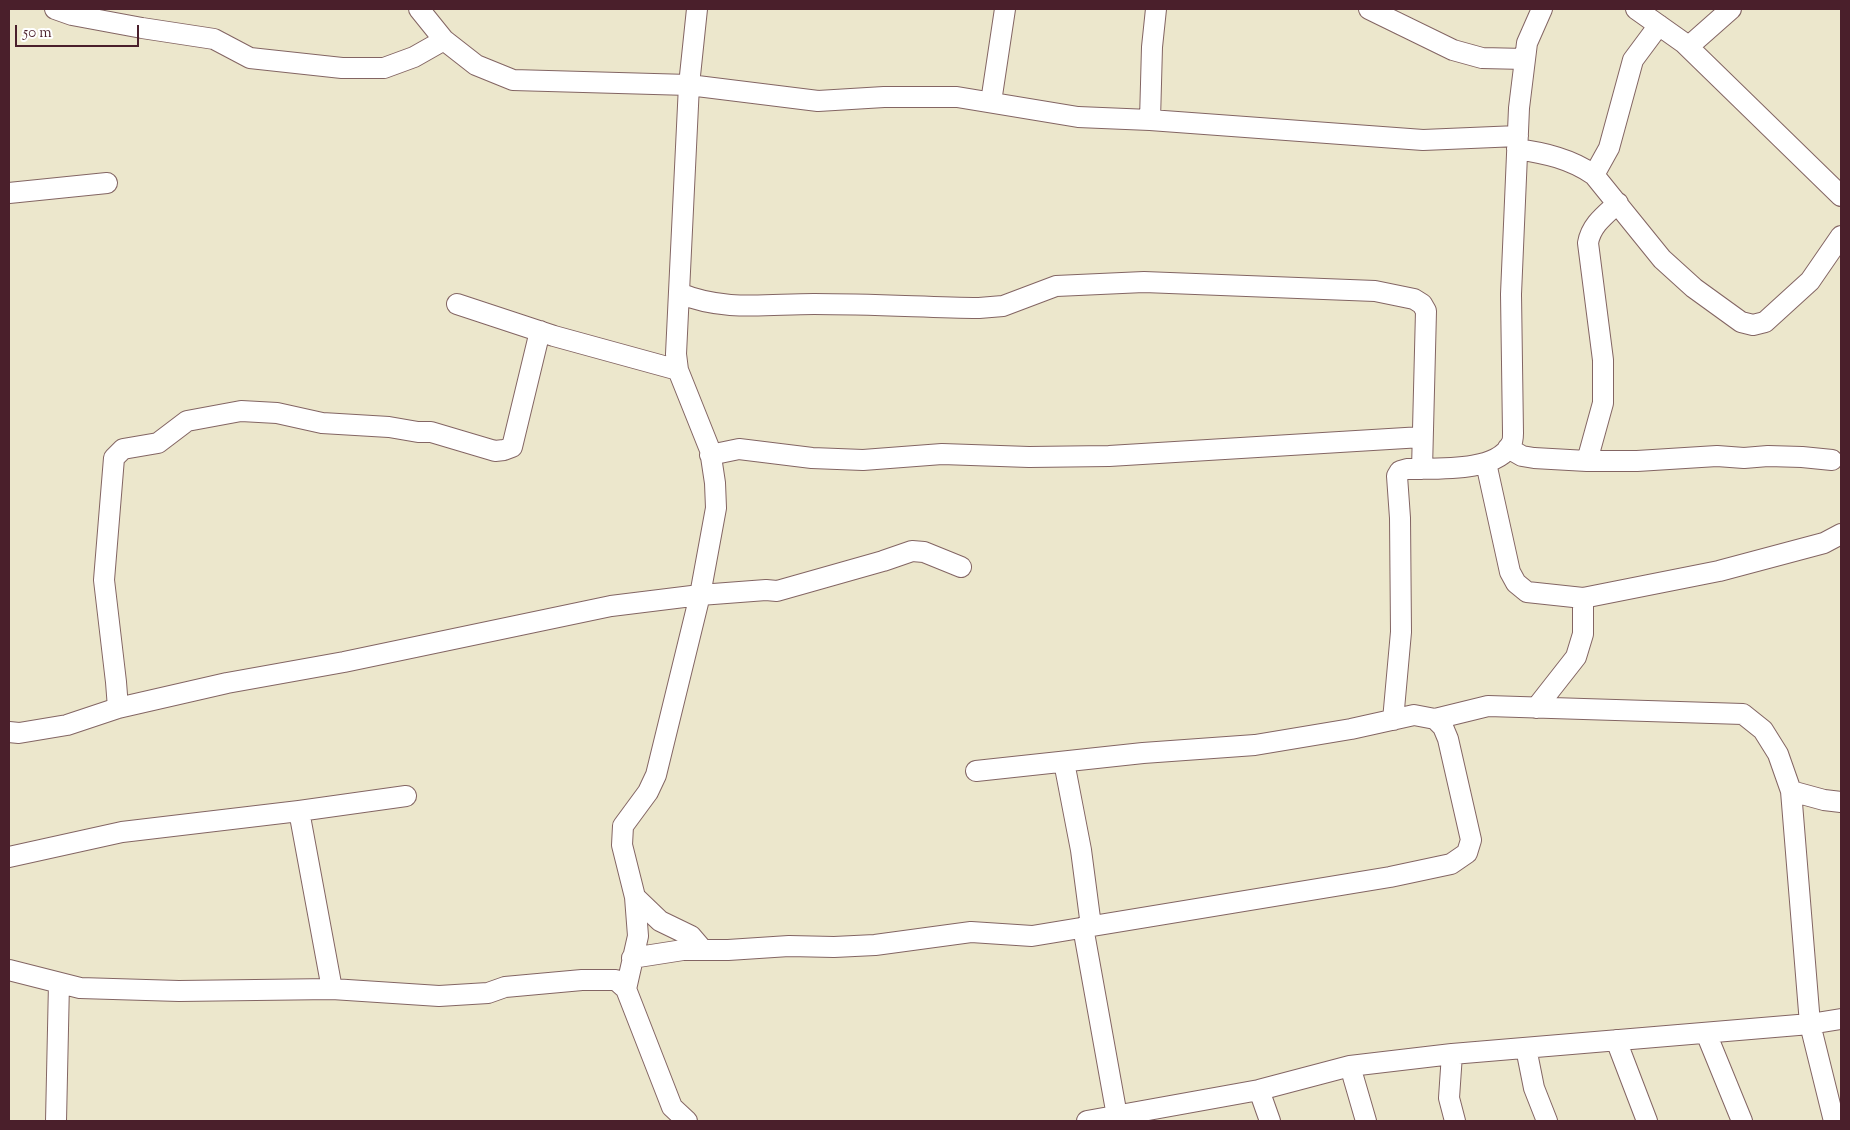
<!DOCTYPE html>
<style>
body{margin:0}
#map{position:relative;width:1850px;height:1130px;overflow:hidden;background:#ece7cc;font-family:"Sorts Mill Goudy",serif}
canvas{display:block}
.frame{position:absolute;inset:0;border:10px solid #4a1f2b;pointer-events:none}
.scale{position:absolute;left:15px;top:25px;width:124px;height:22px;box-sizing:border-box;border:2px solid #4a1f2b;border-top:0;padding-left:6px;font-size:15px;line-height:18px;white-space:nowrap;color:#4a1f2b;-webkit-text-stroke:4px #fff;paint-order:stroke}
</style>
<div id="map">
<canvas width="1850" height="1130"></canvas>
<div class="frame"></div>
<div class="scale">50 m</div>
</div>
<script>
const g = document.querySelector('canvas').getContext('2d');
g.lineJoin = 'round';
function trace(path, color, width, dash) {
  g.strokeStyle = color;
  g.lineWidth = width;
  g.lineCap = dash ? 'butt' : 'round';
  g.setLineDash(dash || []);
  g.stroke(path);
}
const minor = new Path2D(`
 M55 9 72 15 142 28 214 39 250 58 342 68H384L414 57 444 40
 M419 9 444 40 476 65 513 80 689 85 818 101 884 97H957L1078 117 1150 120 1423 140 1518 136
 M1369 9 1453 50 1482 58 1525 59
 M1636 9 1684 43 1841 196
 M1688 47 1731 9
 M991 102 1005 9
 M1150 120 1152 47 1156 9
 M1517 149C1545 153 1571 159 1594 175L1662 259 1694 288 1741 322 1753 325 1765 322 1810 281 1841 236
 M1594 175 1609 148 1633 60 1659 25
 M9 193 107 183
 M679 293C724 312 767 304 814 304 869 304 924 307 979 308L1003 306 1056 286 1144 282 1375 291 1414 299 1422 304 1426 311 1422 469
 M457 304 554 336 678 370
 M1508 448 1522 456 1534 458 1587 461H1637L1717 456 1744 458 1768 456 1802 457 1832 460
 M710 455 739 449 812 458 863 460 942 454 1029 457 1109 456 1422 437
 M1587 461 1603 403V360L1588 243C1591 225 1605 215 1618 203
 M1486 463 1510 572 1516 583 1527 592 1583 598V634L1576 657 1536 708
 M1583 598 1719 571 1824 543 1841 534
 M118 708 116 682 104 580 114 458 123 449 158 443 187 421 241 411 277 413 322 423 389 427 418 432H431L495 451 504 450 512 447 540 331
 M1435 719 1488 706 1743 714 1763 730 1778 754 1791 791
 M1393 720 1401 632 1400 518 1397 476 1400 471 1407 469C1434 468 1497 473 1511 444 1513 441 1513 436 1513 433L1511 294 1519 108 1527 43 1542 9
 M9 732 19 733 67 725 118 708 227 683 344 662 611 606 700 595 766 590 777 591 883 561 912 551 924 552 961 567
 M1064 762 1081 850 1091 926
 M299 811 332 989
 M9 857 122 832 299 811 406 796
 M635 897 660 921 691 936 703 950
 M1083 927 1117 1116
 M632 958 683 950H728L789 946 834 947 875 945 971 932 1032 936 1390 877 1451 864 1467 853 1471 840 1448 739 1443 727 1435 719 1414 715 1351 729 1255 745 1143 753 976 771
 M9 970 80 988 179 991 332 989 439 996 488 993 505 987 582 980H616L626 989 672 1107 687 1121
 M626 989 638 936 635 897 622 845 623 826 648 792 656 775 700 595 716 508 715 483 710 450 678 370 676 354 689 85 697 9
 M1706 1033 1742 1121
 M1616 1040 1647 1121
 M1526 1048 1534 1088 1547 1121
 M1452 1054 1449 1098 1455 1121
 M1350 1066 1366 1121
 M1259 1090 1270 1121
 M56 1121 59 983
 M1087 1121 1259 1090 1350 1066 1452 1054 1810 1024 1841 1019
 M1834 1121 1810 1024 1791 791 1824 800 1841 802`);
trace(minor, '#836563', 22);
trace(minor, '#fff', 20);
</script>
